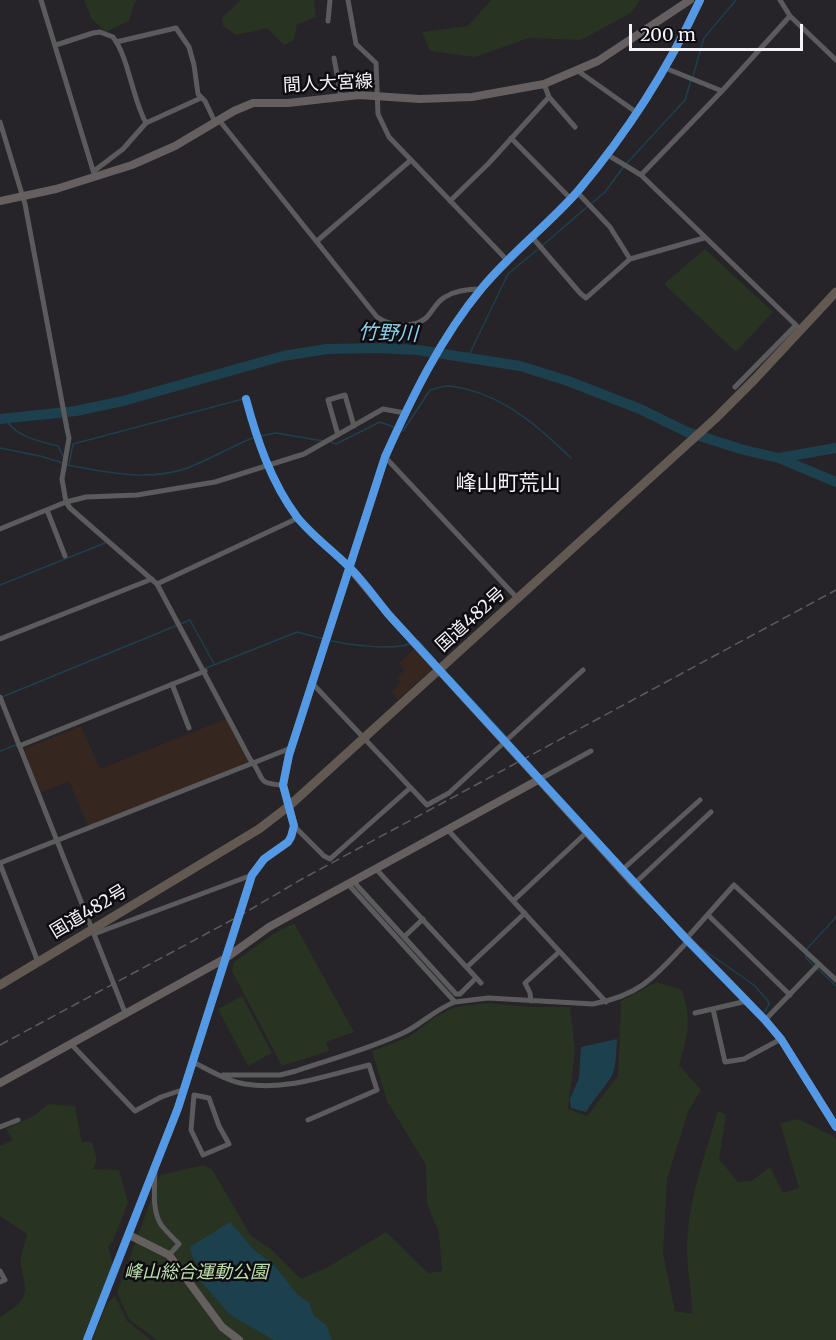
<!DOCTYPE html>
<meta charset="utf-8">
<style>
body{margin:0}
#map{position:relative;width:836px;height:1340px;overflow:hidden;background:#262428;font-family:Merriweather,serif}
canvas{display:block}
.scale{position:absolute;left:629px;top:24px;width:174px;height:27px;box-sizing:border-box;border:3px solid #f5f3f9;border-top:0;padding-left:8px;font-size:18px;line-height:21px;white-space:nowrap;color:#f5f3f9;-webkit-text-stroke:4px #0e0c10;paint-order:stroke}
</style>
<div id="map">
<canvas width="836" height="1340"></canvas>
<div class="scale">200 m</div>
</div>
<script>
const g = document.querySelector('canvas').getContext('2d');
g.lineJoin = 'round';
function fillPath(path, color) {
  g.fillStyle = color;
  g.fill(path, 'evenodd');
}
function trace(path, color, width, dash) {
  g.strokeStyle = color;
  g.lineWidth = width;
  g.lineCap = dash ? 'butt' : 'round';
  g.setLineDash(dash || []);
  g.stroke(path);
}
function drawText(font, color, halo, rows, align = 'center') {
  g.font = font + ' Merriweather,"Noto Sans JP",serif';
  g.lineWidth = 5;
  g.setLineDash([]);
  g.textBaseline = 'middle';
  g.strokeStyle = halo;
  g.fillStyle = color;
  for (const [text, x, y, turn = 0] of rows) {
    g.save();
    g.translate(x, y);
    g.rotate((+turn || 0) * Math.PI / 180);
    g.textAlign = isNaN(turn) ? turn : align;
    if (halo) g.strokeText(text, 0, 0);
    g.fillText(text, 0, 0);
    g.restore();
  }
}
const commercial = new Path2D(`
 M416 647 434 667 398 700 391 692 401 682 397 678 405 670 399 663Z
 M226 719 249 762 88 826 69 781 40 793 25 752 26 748 81 726 100 769Z`);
const green = new Path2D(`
 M84 0H137L134 4 129 21 106 32 92 19Z
 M241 0H314L316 17 297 24 294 40 284 45 267 28 236 35 223 26 222 18Z
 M491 0H640L631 13 581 40 529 38 475 57 430 51 422 32 468 26Z
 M705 249 773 312 736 352 664 284Z
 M294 923 354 1032 326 1042 329 1051 282 1066 232 971 234 962 273 934Z
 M656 982 682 990C692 1021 688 1035 679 1065L701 1090 688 1112 667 1179 663 1253 675 1311 692 1314C692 1294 688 1275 687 1255 686 1205 704 1158 718 1111L726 1115 719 1159 738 1182 751 1181 770 1167 783 1193 799 1188 780 1123 798 1119 833 1136 836 1139V1340H157L129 1319 117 1293 160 1175 203 1165 212 1169 251 1236 270 1248 301 1279 328 1267 386 1232 428 1273 442 1271 439 1233 427 1204 426 1165 387 1101 372 1051 409 1037 435 1017 455 1007 486 1003 530 1007H570L575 1050 568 1109 587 1116 618 1076 621 1001Z
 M242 996 272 1053 248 1066 218 1009Z
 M48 1104 75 1106 82 1142H92L97 1160 93 1169 119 1170 128 1203 113 1241 108 1246 113 1265 82 1340H0V1317C26 1300 29 1298 21 1267 19 1258 25 1243 27 1234L0 1216V1146L13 1140 6 1129 35 1115Z
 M115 1296 127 1321 151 1340H92L107 1303Z`);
const water = new Path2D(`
 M617 1039C616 1050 617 1062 613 1073 607 1086 593 1099 586 1112L571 1108 570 1099 579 1078 581 1047Z
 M230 1222 255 1251 273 1264 297 1294 309 1303 314 1316 326 1325 332 1340H274L230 1315 197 1277 196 1273 200 1268 192 1256 190 1247Z`);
const stream = new Path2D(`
 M693 76 704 38 736 0
 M627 163 685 100 691 80
 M592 203 605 192 624 166
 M542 246 588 206
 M468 357 508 274 538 249
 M6 420C18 438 39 441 58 446L64 458
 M401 430 403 431 430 390C435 389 442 386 448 386 454 386 461 388 466 389 508 399 541 429 571 458
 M260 436 276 433 323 441
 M331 442 336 444 380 422 394 427
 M0 448 40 456 63 463
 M69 464 73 444 243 399
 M67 465C106 472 149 482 187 468 211 459 232 446 255 437
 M0 585 105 543
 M328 640C348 645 394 651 412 643
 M417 642 419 641 437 662
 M204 669 297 632 324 639
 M450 676 506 736
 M2 697 190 620 214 664
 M509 740 522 755
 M0 751 16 745
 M528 761 540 775
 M543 779 623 866
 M626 870 635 879
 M698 946 754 985 768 1001 769 1004 764 1013
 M806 950 836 917
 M806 955V958L813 965
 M817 968 836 986`);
const river = new Path2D(`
 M0 419 76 411 123 401 283 356 327 349 379 348 418 350 520 366 568 381 640 409 687 432 744 450 779 458 836 448
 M781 459 836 482`);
const street = new Path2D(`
 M41 0 95 177
 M348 0 356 44 376 63 378 114 389 137 507 260
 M780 0 790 16 722 91 641 175 801 330
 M790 16 836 60
 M328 21 330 0
 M116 42 176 28 189 47 194 65 198 94 205 101 215 122
 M56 45 93 33 100 32 113 37C129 58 132 98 146 123L201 98
 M334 58 341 97
 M665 68 722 91
 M578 71 636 112
 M544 84 549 97 575 127
 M219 120 377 317C390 326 413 329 426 318 433 311 436 302 445 297 456 290 468 289 481 289
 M0 122 25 204 67 429 69 438 62 479 66 502 70 508 157 584 250 759C266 777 254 784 283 785
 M511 138 570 198
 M608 155 641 175
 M94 171 123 149 146 123
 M577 192 610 227 630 259
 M450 201 488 164 549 97
 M532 237 580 293 586 298 630 259 704 238
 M317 241 411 160
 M735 387 796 325
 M246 399C256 440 271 484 298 518 313 536 332 552 349 567
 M338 435 328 400 345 395 354 426
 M385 457 518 599
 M47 510 65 556
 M0 529 66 502 86 497 137 495 215 482 304 454 383 409 405 413
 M157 584 298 518
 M0 639 152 579
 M311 682 427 805 449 793 583 670
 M172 684 189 728
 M0 697 126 1015
 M19 746 205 671
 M540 779 591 751
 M294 826 324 856 330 859 410 788
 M447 829 606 1002
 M0 863 291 748
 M0 864 38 962
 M376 869 481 983
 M622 870 700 800
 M353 881 456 994H460L476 978
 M348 884 455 1002 488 998 593 1004C642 995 656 975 688 941
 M634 884 711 812
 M513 901 587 832
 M708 915 790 995
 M94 934 252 875
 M404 937 423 919
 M686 939 734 885 836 980
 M467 967 525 913
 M531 1001 530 993 525 983 559 952
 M713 1009 725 1062 744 1059 781 1039
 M695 1013 747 1001
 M765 1020 819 964
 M71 1044 135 1111 161 1097 185 1089
 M193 1062C209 1070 227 1081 245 1084 287 1091 328 1075 369 1065L377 1090 308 1120
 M223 1075H280L296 1071C331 1059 369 1049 403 1033 421 1025 435 1009 455 1002
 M194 1095 209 1098 219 1126 229 1144 203 1155 191 1130Z
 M0 1127 18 1120
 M155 1169C155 1187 151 1211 162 1226 167 1232 173 1238 179 1244L169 1255
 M0 1271 5 1280 0 1282`);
const secondary = new Path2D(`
 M0 201 56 189 132 165 175 146 234 111 253 103H288L359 95 420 99 472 97 544 84 598 61 690 0
 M349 567 389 615 634 884 765 1020 781 1039 836 1127
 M0 1083 226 958 269 927 540 779
 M129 1235 169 1255 222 1327 239 1340
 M87 1340 178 1108 252 875 264 859 288 842 291 837 294 826 283 785 289 755 385 457C411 399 441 337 482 288 511 253 548 225 578 191 627 133 668 69 700 0`);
const highway = new Path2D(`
 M0 985 259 829 289 806 716 418 754 380 836 292`);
const rail = new Path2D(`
 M0 1045 241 915 302 879 836 590`);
const cycleway = new Path2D(`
 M246 399C257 440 271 482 297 517 313 537 336 553 354 572 366 585 377 600 389 615L686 939 765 1020 781 1039 836 1127
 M87 1340 178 1108 252 875 264 859 288 842 291 837 294 826 283 785 289 755 385 457C411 399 441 337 482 288 511 253 548 225 578 191 627 133 668 69 700 0`);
const streetNames = [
 ["間人大宮線",328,84,-3],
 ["国道482号",471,620,-42],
 ["国道482号",89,912,-31]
];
const parkNames = [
 ["峰山総合運動公園",196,1273]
];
const waterNames = [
 ["竹野川",388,334,2]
];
const quarterNames = [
 ["峰山町荒山",508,484]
];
fillPath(commercial, '#362620');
fillPath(green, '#283322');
fillPath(water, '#1d404e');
trace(stream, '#1d404e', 1.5);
trace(river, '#1d404e', 10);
trace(street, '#5b5a5d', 5);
trace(secondary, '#65605f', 8);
trace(highway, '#625a52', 9);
trace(rail, '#5d5b5f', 1.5, [9, 4.5]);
trace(cycleway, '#5399e6', 8);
drawText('18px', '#f5f3f9', '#0e0c10', streetNames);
drawText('italic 18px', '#bee1ac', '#0e0c10', parkNames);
drawText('italic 20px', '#8cd2ee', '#0e0c10', waterNames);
drawText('21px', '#f5f3f9', '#0e0c10', quarterNames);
</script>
